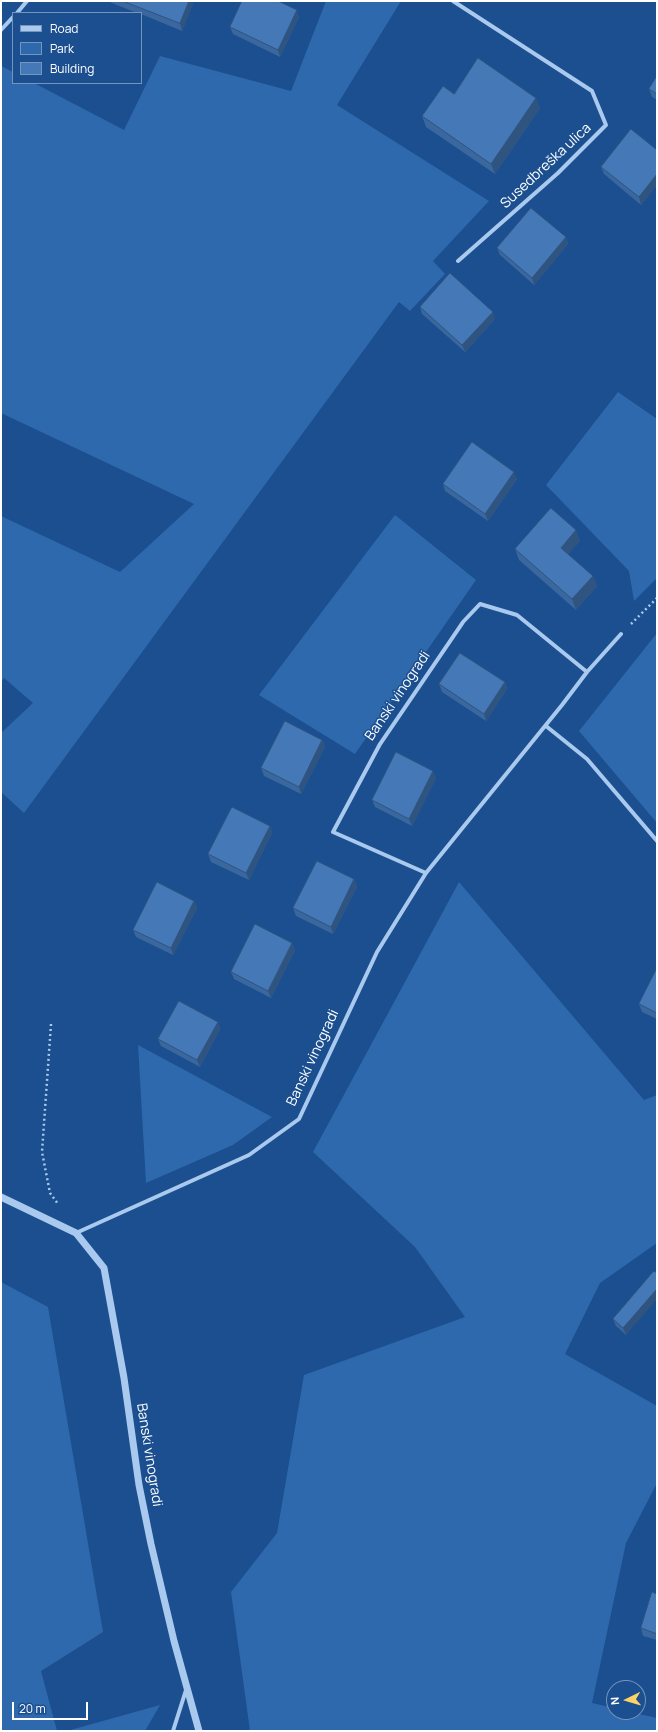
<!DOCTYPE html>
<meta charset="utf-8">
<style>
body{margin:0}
#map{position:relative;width:658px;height:1732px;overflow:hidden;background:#1b4f8f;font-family:Manrope,sans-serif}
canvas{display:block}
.frame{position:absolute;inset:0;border:2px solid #fff;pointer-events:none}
.legend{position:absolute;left:12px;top:12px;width:130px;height:72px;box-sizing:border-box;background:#1b4f8f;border:1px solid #7695bc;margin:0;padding:5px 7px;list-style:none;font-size:12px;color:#fff}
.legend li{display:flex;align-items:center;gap:8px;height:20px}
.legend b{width:20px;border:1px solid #7695bc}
.north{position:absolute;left:606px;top:1680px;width:40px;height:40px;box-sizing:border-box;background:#1b4f8f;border:1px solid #7695bc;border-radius:50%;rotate:265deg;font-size:11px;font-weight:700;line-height:16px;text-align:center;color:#fff}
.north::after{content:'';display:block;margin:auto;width:14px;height:18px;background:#ffd166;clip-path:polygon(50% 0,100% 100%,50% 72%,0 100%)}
.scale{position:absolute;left:12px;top:1702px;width:76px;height:18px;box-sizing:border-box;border:2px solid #fff;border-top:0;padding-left:5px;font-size:12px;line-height:14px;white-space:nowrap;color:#fff;-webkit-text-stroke:3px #1b4f8f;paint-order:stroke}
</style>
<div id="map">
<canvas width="658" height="1732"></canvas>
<div class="frame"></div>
<ul class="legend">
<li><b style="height:5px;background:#a9c9ee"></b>Road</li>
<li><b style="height:11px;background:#2e69ad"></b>Park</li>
<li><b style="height:11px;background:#4478b7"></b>Building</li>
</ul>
<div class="north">N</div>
<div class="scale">20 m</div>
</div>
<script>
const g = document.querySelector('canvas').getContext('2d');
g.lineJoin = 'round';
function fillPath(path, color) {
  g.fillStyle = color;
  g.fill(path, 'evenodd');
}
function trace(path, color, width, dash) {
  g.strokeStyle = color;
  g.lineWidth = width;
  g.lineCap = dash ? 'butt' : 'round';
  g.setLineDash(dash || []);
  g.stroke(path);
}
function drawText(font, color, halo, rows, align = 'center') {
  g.font = font + ' Manrope,sans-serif';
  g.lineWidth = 3;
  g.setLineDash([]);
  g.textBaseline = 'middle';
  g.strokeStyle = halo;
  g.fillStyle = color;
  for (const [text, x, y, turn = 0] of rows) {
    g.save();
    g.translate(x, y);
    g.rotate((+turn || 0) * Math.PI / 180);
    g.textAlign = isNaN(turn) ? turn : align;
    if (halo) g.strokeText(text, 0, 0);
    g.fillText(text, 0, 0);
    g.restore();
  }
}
const green = new Path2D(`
 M326 1H401L337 105 489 201 433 261 445 274 410 311 399 302 24 813 1 792V733L33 703 4 678 1 682V516L120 572 194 504 1 413V66L13 72V83H34L124 130 160 56 291 91Z
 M618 392 657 419V578L634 601 629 571 546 485Z
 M395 515 476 580 355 754 259 695Z
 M657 633V823L579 731Z
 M459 882 644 1100 657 1095V1243L600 1283 565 1354 657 1406V1483L626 1543 592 1703 614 1708V1712H630L657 1718V1731H250L231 1592 277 1533 304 1375 465 1317 415 1247 313 1152Z
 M138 1045 272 1117 233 1145 146 1183Z
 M1 1282 48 1307 103 1632 41 1671 57 1731H1Z
 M160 1705 145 1731H67Z`);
const path = new Path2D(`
 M631 624 657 598
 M51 1024 42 1152 50 1193 58 1204`);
const minor = new Path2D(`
 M453 1 592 91 606 125 558 173 458 261
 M17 13 27 1
 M1 30 13 17
 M546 726 587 759 657 841
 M426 873 333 832 380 744 463 622 480 604 517 615 587 672
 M76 1233 249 1155 299 1119 377 952 426 873 562 705 587 672 621 634
 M173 1731 186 1690`);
const tertiary = new Path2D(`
 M1 1197 76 1233 104 1268 124 1378 139 1485 151 1544 174 1641 199 1731`);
const wall = new Path2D(`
 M107 1H194L182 31 141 14V13H137Z
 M299 17 280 57 233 34 230 27Z
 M657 76V100L652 97 649 89Z
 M454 94 540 108 495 174 426 127 422 116Z
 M657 150V185L641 205 604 174 601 167Z
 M566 237 568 244 534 285 500 255 497 248Z
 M420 307 495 319 465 352 422 314Z
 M517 479 488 521 445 491 443 484Z
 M580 541 568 554 593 576 597 586 576 610 519 560 515 549Z
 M505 682 507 689 486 721 442 692 439 684Z
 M322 740 325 747 301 794 264 776 261 768Z
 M436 778 412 826 375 807 372 800Z
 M270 826 272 833 249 880 211 862 208 854Z
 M354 879 357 887 333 934 296 916 293 908Z
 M194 901 197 908 173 955 136 937 133 930Z
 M292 943 295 950 271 998 234 979 231 972Z
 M657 968V1019L642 1012 639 1004Z
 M218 1022 220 1029 200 1067 161 1046 158 1039Z
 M657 1273 626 1335 616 1326 613 1319Z
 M657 1594V1640L643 1636 641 1628Z`);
const shadedWall = new Path2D(`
 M189 1H194L182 31 180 23Z
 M297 10 299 17 280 57 278 50Z
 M536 98 540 108 495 174 491 164Z
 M657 174V185L641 205 639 197Z
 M566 237 568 244 534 285 532 278Z
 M493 312 495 319 465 352 462 345Z
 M514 472 517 479 488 521 485 514Z
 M576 530 580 541 565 558 561 548Z
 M593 576 597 586 576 610 572 599Z
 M505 682 507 689 486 721 484 714Z
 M322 740 325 747 301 794 299 787Z
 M433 771 436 778 412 826 409 819Z
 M270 826 272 833 249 880 246 873Z
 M354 879 357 887 333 934 331 927Z
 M194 901 197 908 173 955 171 948Z
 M292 943 295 950 271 998 268 991Z
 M218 1022 220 1029 200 1067 197 1060Z
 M657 1289V1299L626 1335 623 1328Z`);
const building = new Path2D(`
 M123 1H189L180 23Z
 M242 1H278L297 10 278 50 230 27Z
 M478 58 536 98 491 164 422 116 443 86 454 94Z
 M657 76V94L649 89Z
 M631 129 657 150V174L639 197 601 167Z
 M531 208 566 237 532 278 497 248Z
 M450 273 493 312 462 345 420 307Z
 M472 442 514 472 485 514 443 484Z
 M551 508 576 530 561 548 593 576 572 599 515 549Z
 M460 653 505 682 484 714 439 684Z
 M285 721 322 740 299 787 261 768Z
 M396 752 433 771 409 819 372 800Z
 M232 807 270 826 246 873 208 854Z
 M317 861 354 879 331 927 293 908Z
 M157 882 194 901 171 948 133 930Z
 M255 924 292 943 268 991 231 972Z
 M657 968V1013L639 1004Z
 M179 1001 218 1022 197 1060 158 1039Z
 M654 1271 657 1273V1289L623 1328 613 1319Z
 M652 1592 657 1594V1634L641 1628Z`);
const streetNames = [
 ["Susedbreška ulica",546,166,-43],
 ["Banski vinogradi",398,696,-56],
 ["Banski vinogradi",313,1058,-65],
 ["Banski vinogradi",149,1455,81]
];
fillPath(green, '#2e69ad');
trace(path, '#a9c9ee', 2.5, [2, 3]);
trace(minor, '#a9c9ee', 4);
trace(tertiary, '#a9c9ee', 7);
fillPath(wall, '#3a679d');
fillPath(shadedWall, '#305480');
fillPath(building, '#4478b7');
trace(building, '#305480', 1);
drawText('14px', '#fff', '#1b4f8f', streetNames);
</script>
